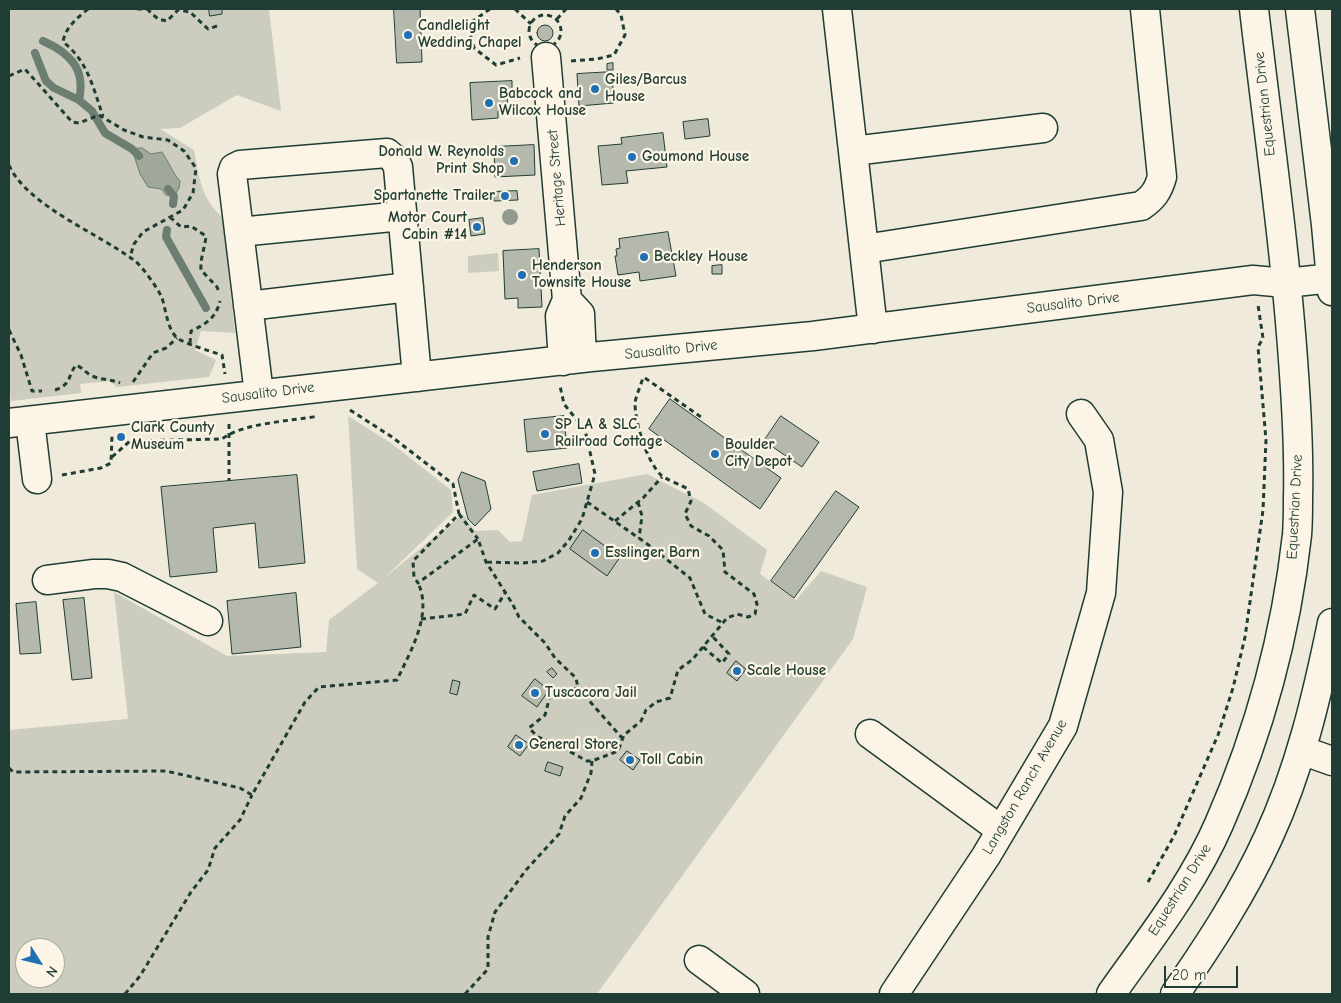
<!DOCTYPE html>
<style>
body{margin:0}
#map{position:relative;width:1341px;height:1003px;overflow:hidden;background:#efeada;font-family:"Comic Neue",sans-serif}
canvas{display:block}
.frame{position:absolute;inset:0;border:10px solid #1f3d34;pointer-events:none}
.north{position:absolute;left:15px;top:938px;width:50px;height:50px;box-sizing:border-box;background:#fcf5e5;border:1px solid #a4ab9e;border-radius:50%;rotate:126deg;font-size:14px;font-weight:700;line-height:20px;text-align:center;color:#1f3d34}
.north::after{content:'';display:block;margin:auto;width:18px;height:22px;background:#1f6fb2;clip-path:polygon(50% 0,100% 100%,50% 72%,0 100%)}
.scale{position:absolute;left:1164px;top:966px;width:74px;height:22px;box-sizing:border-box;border:2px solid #1f3d34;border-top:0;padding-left:6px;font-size:15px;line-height:18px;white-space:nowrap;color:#1f3d34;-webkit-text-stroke:4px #fcf5e5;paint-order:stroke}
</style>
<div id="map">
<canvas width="1341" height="1003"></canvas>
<div class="frame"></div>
<div class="north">N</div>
<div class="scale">20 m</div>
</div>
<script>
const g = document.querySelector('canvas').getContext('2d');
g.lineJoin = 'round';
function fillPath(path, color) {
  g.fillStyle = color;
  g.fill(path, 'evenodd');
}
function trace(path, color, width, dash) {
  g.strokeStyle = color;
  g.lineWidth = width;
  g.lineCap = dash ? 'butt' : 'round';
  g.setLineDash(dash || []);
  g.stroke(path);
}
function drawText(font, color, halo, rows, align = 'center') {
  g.font = font + ' "Comic Neue",sans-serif';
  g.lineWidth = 4.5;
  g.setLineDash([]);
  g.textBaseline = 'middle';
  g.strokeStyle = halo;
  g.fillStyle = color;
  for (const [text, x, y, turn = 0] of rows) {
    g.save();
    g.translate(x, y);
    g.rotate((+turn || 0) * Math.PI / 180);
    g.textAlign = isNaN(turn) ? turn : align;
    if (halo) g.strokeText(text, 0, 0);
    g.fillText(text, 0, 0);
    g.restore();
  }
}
const green = new Path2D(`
 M9 9H269L281 111 237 95 180 128 160 129 194 150C199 177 201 198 222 217L235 333 201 331 195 350 216 360 209 377 117 387 110 381 80 384 81 393 11 401 9 380Z
 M498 253 499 271 468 273V256Z
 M348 416 391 443 451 490 453 512 384 578 463 514 475 531 498 530 510 542 522 541 532 495 647 474 704 503 767 550 760 574 796 600 821 571 867 587 853 639 597 994H9V730L128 719 114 592 227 656 326 652 329 620 378 583 357 569ZM25 948H55V978H25Z`);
const water = new Path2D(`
 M142 148 151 154 162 152C169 162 172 172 180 181L179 188 174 196 166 195 161 189 148 187 140 174 132 149Z`);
const stream = new Path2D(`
 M43 41C70 53 86 69 79 100
 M35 53 46 81 54 88 79 100 92 111 105 133 132 149 139 156
 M168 189 174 196 173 204
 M167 230 166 237 206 308`);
const building = new Path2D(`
 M209 9H222V14L210 16Z
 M394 9H420L422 62 397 63Z
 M537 33a8 8 0 1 1 16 0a8 8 0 1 1-16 0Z
 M613 63V70H607V64Z
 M612 72 614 103 579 106 577 74Z
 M512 81V95H507L508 110 498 111V118L472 120 470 83Z
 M708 119 710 136 685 139 683 122Z
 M663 133 667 167 626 171 628 183 602 185 598 146 622 144 621 138Z
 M534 145 535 175 495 177 494 147Z
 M517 191 518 200 494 201 493 192Z
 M483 218 485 234 471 236 469 220Z
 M668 232 676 276 640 281 639 272 618 275 615 256H617L616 249 620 248 619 239Z
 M539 249 542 307 518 308V298L505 299 503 251Z
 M722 265V274H712V266Z
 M670 399 781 478 760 509 649 429Z
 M564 416 567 448 527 452 524 420Z
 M781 416 819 442 802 467 764 441Z
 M579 464 582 483 537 491 533 472Z
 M462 472 485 481 491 509 475 526 468 519 458 480Z
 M297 475 305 563 259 568 255 523 213 528 217 572 170 577 161 487Z
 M836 491 859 507 794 598 771 581Z
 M583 530 620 557 607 576 570 549Z
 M296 593 301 647 232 654 227 601Z
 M84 598 92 678 72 680 63 600Z
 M36 602 41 653 20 654 16 604Z
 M736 661 746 669 737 681 727 673Z
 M552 668 557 674 553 678 547 672Z
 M535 679 549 690 537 707 522 696Z
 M453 680 460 682 457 695 450 693Z
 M516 735 529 744 520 756 508 747Z
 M627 751 640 760 633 770 620 760Z
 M548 762 563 767 560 776 545 771Z`);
const path = new Path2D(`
 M88 9C77 18 65 28 63 42 88 61 93 88 103 116
 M137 9H148
 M147 9 158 19 167 21 178 10 190 12 208 29 217 26
 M490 9 473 21 470 34 474 48 496 65 520 58
 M515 9 531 24
 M529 31a16 16 0 1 1 32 0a16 16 0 1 1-32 0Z
 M557 19 566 9
 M571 61 597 59 614 55 625 35 621 15 616 9
 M9 76 25 69 72 122 79 123 99 115 124 130 143 137 168 140 184 151 196 168 193 193 183 210 143 232 134 244 130 257
 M9 165C27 206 100 234 135 261 142 266 159 290 162 298 166 310 167 327 176 337 182 343 213 352 222 355L225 374
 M170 217 181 227 191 226 206 236C205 248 200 258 201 270L217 287 219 292
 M9 330 21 355 32 391H42
 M190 343 191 331C206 324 216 318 220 301
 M645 378 701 417 698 419
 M133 382 153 353 166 348 177 338
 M55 390C72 384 67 377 76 365 83 368 86 373 92 376 101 380 111 379 120 383
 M350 410 392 437 453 484 459 514 413 561 414 577 418 583 478 539 486 562 512 603 519 617 545 643 555 658 576 678 578 688 550 696 545 715 529 728 538 737 560 746 587 761H592L618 751 624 735 641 721 646 710 656 702 670 698 678 670 692 660 727 618 737 614 748 617 755 614 757 604 754 594 725 572 723 550 709 536 691 526 685 514 691 501 688 489C683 486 663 478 661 475 647 462 635 423 635 403 636 395 641 386 643 377
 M229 424V481
 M112 457 130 441 222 439C242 423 292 421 318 416
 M62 475 101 468 111 463 112 435
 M587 502 646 543 690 578 705 614 723 623
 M638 502 642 516 639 538
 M459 514 478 539
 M615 521 643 498 662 477
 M487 562 522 563 543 561 558 553 569 540 582 519 595 474 585 430 564 404 560 386
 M421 619 465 614 474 595 495 609 505 593
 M703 647 722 663 729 654 713 637
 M578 688 622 738
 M9 768 13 772 166 771 240 788 252 795 305 702 319 687 397 680C410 652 433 614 418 583
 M1148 882 1174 836 1218 735 1233 688 1245 637 1263 510 1266 440 1258 347 1263 338 1258 305
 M125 994 140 976 191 892 208 870 215 848 240 820 252 795
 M465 994 488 969V937L495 912 526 870 559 834 565 816 581 798 591 773 592 761`);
const minor = new Path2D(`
 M837 9 873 329
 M1300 9 1326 225 1332 291
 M546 57 567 300 580 314 582 358
 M853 151 1043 128
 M239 232 402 216
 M864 249 1141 206C1153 198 1158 191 1162 177L1145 9
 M248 306 409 287
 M563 361 560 316 567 300
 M259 394 232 174 234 168 240 165 387 153 394 159 398 167 417 377
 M30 421 37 479
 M9 423 591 357 813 336 1253 280 1286 283 1332 278
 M47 580 94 574H108L122 577 208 621
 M870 734 1001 830
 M1301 750 1332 761
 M699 960 745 994
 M894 994 986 856 1063 726 1101 593 1108 492 1099 440 1081 414
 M1111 994C1149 940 1192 886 1219 824 1259 733 1286 634 1297 535 1298 523 1298 511 1298 499 1299 457 1297 416 1294 374 1286 252 1268 130 1254 9
 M1175 994C1209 945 1243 893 1268 838 1300 769 1317 696 1332 623`);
const trees = [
 [510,217]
];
const markers = [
 [408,35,5,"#1f6fb2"],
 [595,89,5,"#1f6fb2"],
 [489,103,5,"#1f6fb2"],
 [632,157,5,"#1f6fb2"],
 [514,161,5,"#1f6fb2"],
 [505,196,5,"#1f6fb2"],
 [477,227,5,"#1f6fb2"],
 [644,257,5,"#1f6fb2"],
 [522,275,5,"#1f6fb2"],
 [545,434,5,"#1f6fb2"],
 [121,437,5,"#1f6fb2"],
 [715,454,5,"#1f6fb2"],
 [595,553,5,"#1f6fb2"],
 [737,671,5,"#1f6fb2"],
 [535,693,5,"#1f6fb2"],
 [519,745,5,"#1f6fb2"],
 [630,760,5,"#1f6fb2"]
];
const poiNames = [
 ["Candlelight",418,26],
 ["Wedding Chapel",418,43],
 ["Giles/Barcus",605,80],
 ["House",605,97],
 ["Babcock and",499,94],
 ["Wilcox House",499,111],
 ["Donald W. Reynolds",504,152,"right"],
 ["Print Shop",504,169,"right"],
 ["Goumond House",642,157],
 ["Spartanette Trailer",495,196,"right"],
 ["Motor Court",467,218,"right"],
 ["Cabin #14",467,235,"right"],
 ["Beckley House",654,257],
 ["Henderson",532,266],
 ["Townsite House",532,283],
 ["SP LA & SLC",555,425],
 ["Railroad Cottage",555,442],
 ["Clark County",131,428],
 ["Museum",131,445],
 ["Boulder",725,445],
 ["City Depot",725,462],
 ["Esslinger Barn",605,553],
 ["Scale House",747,671],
 ["Tuscacora Jail",545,693],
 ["General Store",529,745],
 ["Toll Cabin",640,760]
];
const streetNames = [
 ["Equestrian Drive",1265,104,-96],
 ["Heritage Street",557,178,-95],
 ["Sausalito Drive",1073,303,-7],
 ["Sausalito Drive",671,350,-6],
 ["Sausalito Drive",268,393,-7],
 ["Equestrian Drive",1295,507,-87],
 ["Langston Ranch Avenue",1025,787,-60],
 ["Equestrian Drive",1180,890,-58]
];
fillPath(green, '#cccdbf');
fillPath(water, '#9fa89a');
trace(water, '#6c7d71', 1);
trace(stream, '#6c7d71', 8);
fillPath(building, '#b5b9ad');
trace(building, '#1f3d34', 1);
trace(minor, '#1f3d34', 31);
trace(path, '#1f3d34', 3, [5, 4]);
trace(minor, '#fcf5e5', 28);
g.fillStyle = '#909b8e';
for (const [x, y] of trees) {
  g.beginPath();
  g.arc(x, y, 8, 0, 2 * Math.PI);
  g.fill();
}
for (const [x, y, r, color] of markers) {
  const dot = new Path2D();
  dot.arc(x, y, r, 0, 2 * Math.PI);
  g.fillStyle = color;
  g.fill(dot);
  trace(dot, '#fcf5e5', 2);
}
drawText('bold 15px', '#1f3d34', '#fcf5e5', poiNames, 'left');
drawText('15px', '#1f3d34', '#fcf5e5', streetNames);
</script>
